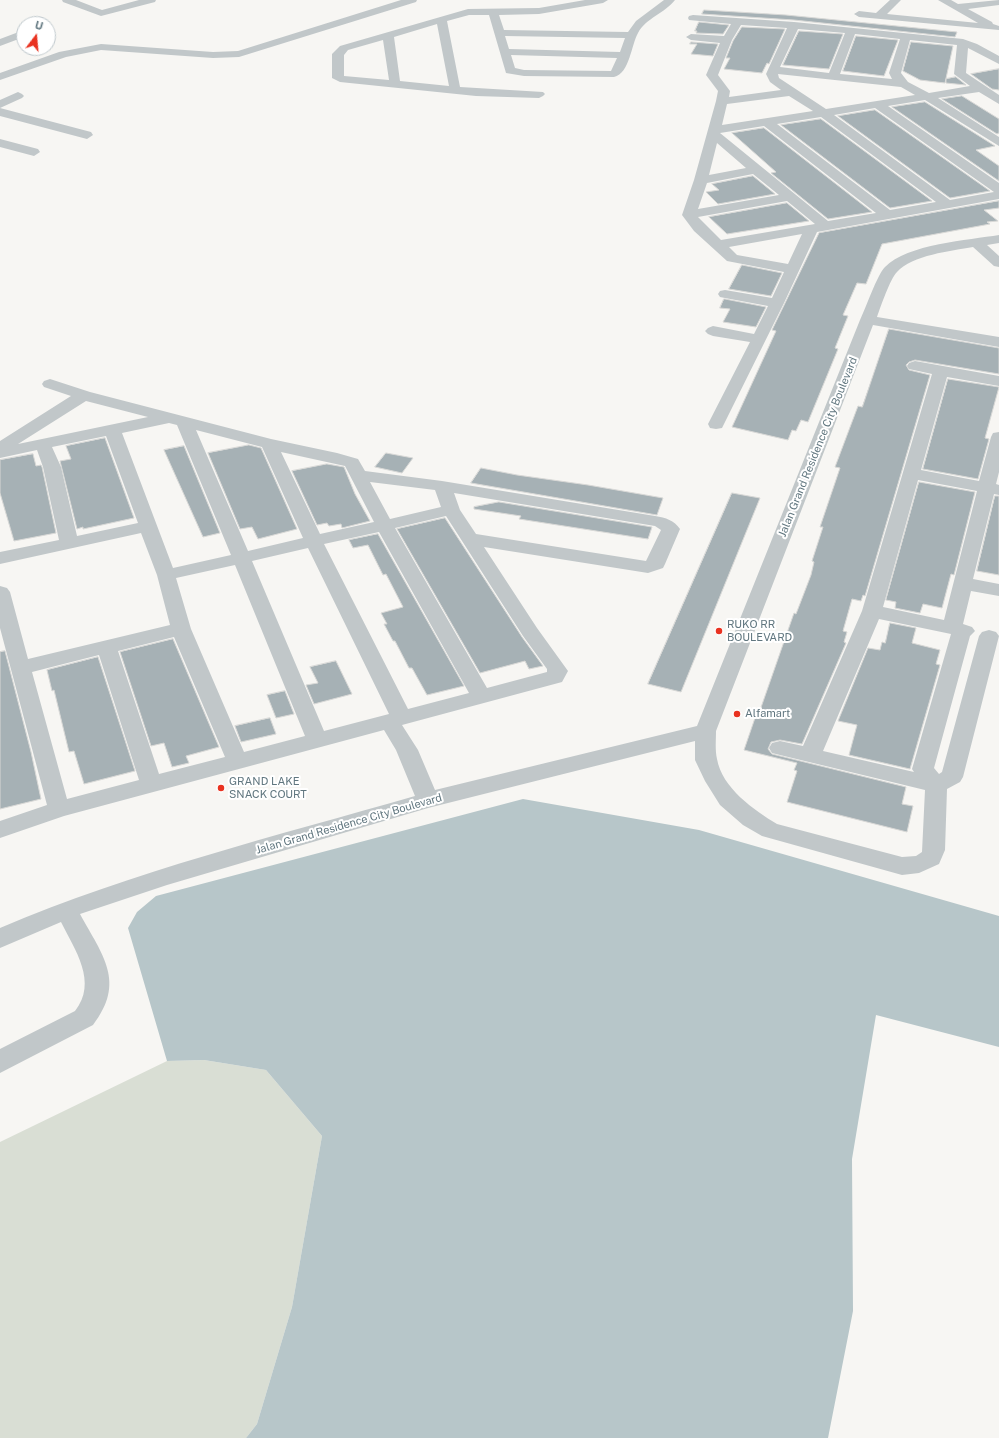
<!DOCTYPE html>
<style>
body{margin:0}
#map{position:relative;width:999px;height:1438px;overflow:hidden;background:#f7f6f3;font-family:"Public Sans",sans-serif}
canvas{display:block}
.north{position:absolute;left:16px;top:16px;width:40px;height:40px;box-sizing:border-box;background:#fff;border:1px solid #bfc8cc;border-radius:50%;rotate:16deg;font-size:11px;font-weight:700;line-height:16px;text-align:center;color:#60767f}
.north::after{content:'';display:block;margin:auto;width:14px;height:18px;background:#e93220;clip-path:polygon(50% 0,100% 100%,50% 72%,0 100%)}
</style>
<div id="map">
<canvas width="999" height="1438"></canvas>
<div class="north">U</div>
</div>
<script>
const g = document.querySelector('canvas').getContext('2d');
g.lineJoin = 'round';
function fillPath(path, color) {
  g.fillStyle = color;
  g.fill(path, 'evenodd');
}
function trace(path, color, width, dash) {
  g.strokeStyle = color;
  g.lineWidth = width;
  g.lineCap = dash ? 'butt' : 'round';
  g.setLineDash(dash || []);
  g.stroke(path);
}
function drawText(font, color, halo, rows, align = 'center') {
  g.font = font + ' "Public Sans",sans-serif';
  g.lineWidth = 4;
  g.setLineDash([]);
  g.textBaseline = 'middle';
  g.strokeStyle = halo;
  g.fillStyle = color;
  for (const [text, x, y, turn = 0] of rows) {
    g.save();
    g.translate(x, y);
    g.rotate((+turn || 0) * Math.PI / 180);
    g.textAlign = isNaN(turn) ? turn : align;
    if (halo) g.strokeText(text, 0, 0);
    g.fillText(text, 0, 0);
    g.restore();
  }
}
const green = new Path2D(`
 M204 1060 266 1070 322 1136 292 1307 257 1424 246 1438H0V1142L167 1061Z`);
const water = new Path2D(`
 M523 799 699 830 999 916V1047L876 1015 852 1159 853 1311 828 1438H246L257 1424 292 1307 322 1136 266 1070 204 1060 167 1061 128 928 137 912 156 896Z`);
const building = new Path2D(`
 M704 10 786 15 957 32 955 37 794 20 702 14Z
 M699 22 729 25 723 34 696 33 697 31H695Z
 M742 27 785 29 769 64 767 63 762 73 724 69 730 58H726L733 41Z
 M799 31 843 34 829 69 783 65Z
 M856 36 898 40 884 76 843 71Z
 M691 42 718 44 713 56 691 54 697 44H690Z
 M911 42 953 46 945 83 920 80 903 71Z
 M999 69V90L992 89 971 74Z
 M956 77 966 85 946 83V79Z
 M962 96 999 119V133L997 134 942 99Z
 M925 102 995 146 976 150 999 166V181L892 107Z
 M875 110 990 191 950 198 838 116Z
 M821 119 932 201 890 208 781 125Z
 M764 128 872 212 828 219 771 173 776 172 732 133Z
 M753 176 775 194 718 204 706 192 719 190 712 184Z
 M999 201V208L984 210 998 221 987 222 990 224 882 244 866 284 857 283 843 315 848 316 835 348 838 349 808 422 801 420 796 431 792 430 788 440 732 427 776 331 772 330 819 233Z
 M787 203 809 221 727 234 709 217Z
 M742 265 782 273 771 296 729 289Z
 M724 299H725L766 307 756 327 723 322 730 309 720 308Z
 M889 329 999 348V374L915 360 909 362 906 365 909 370 930 375 865 596 863 595 861 601 852 599 843 631 847 632 844 642 846 643 802 744 780 740 771 742 768 749 772 754 906 787 902 804 913 806 907 832 787 802 797 771 794 770 797 763 744 750 756 715 758 716 794 613 796 614 811 575 814 562 812 561 823 527H820L840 468 835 467 858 406 862 407Z
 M948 379 999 387 985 438 989 439 978 479 923 469Z
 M105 438 134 518 83 529V527L77 529 60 461 71 459 66 446Z
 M249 445 261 448 297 529 258 539 252 527 240 529 208 453Z
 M184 446 220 533 203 537 164 450Z
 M386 453 413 458 402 473 375 467Z
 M33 454 36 466 41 465 42 467 56 533 14 541 0 493V460Z
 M327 464 344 467 355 494 370 521 342 528 341 524 329 526 327 523 317 525 292 471Z
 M481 468 517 475 588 485 663 498 657 515 471 483Z
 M919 482 975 492 954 575 951 574 942 608 923 604 920 613 895 608 896 602 886 600Z
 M732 493 760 498 681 692 648 684Z
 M995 496H999V575L977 571Z
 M499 502 652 527 648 539 519 519 521 516 474 509V507Z
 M445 518 522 637 543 666 529 669 525 661 480 673 397 529Z
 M378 534 464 686 427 695 412 668H409L395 641H393L384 624H387L381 613 403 607 386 574 383 575 368 545 353 548 349 540Z
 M890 623 916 628 912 643 940 650 936 664 940 665 910 769 849 755 857 725 838 721 868 648 880 650 882 642 885 643Z
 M173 639 219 747 186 756 189 763 172 767 164 743 151 746 120 652Z
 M5 651 31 752 41 799 0 809V652Z
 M98 657 135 771 84 784 74 751 69 752 54 690 52 691 47 670Z
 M336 661 352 694 314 704 306 685 318 683 310 667Z
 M285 691 294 714 276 718 267 695Z
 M270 718 276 734 241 742 235 726Z`);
const minor = new Path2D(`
 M62 0H76L102 10 139 0H156L155 2 101 16 63 2Z
 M401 0H417L416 2 239 57 213 58 101 50 66 57 0 80V73L59 52 101 44 213 52 238 51Z
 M585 0H608L603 3 539 14 499 15 504 30 628 32 636 21 664 0H675C665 13 646 18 638 33 631 45 630 73 614 77L524 76 506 73 489 15H469L447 21 460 87 543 92 545 94 543 96 539 98 476 96 340 82 332 78V54L340 46 468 9 539 8ZM437 24 449 86 400 81 394 37ZM505 36 625 38 620 52 509 49ZM383 40 389 80 344 76V55L348 50ZM511 55 617 58 611 71 524 70 515 68Z
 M890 0H901L887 14 978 23 938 0H951L958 4 999 0V5L968 9 992 22 993 24 999 26V30L859 17 854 14 859 11 876 13Z
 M693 15 794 22 963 39 977 44 999 56V64L968 48 966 73 999 95V104L979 92 938 98 999 137V146L925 100 888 106 999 183V199L817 232 784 303 724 424 722 428 716 429 710 428 708 424 750 342 713 336 708 334 705 331 708 328 713 326 754 334 768 306 725 298 720 297 718 294 720 291 725 290 772 298 784 272 727 261 694 231 682 215 694 180 716 101 718 91 706 75 720 43 691 40 686 37 691 34 724 36 731 24 689 20 688 18 689 16ZM741 25 787 28 766 74 770 82 781 90 729 97 730 91 718 75 732 40ZM798 29 845 33 829 73 780 67ZM855 34 900 39 889 73 892 79 840 74ZM910 40 957 45 954 74 970 86 929 93 908 82 901 73ZM778 74 901 87 915 95 826 109 779 78ZM789 96 813 111 722 125 727 104ZM875 108 994 192 950 200 834 115ZM821 117 936 202 890 210 777 124ZM764 126 876 213 828 221 720 133ZM717 143 746 168 709 175ZM753 174 779 195 698 209 707 183ZM787 201 815 224 721 240 698 217ZM802 234 788 264 737 255 729 247Z
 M24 30V37L0 46V39Z
 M18 92 22 94 24 96 22 98 0 108 91 132 93 135 87 139 0 116V100Z
 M0 139 38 149 40 152 34 156 0 147Z
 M999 235V243L987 245 999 256V267L994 266 973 247C951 251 912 255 897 272 890 279 881 306 877 317L999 337V347L873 325 716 731C716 740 715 750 717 759 722 788 754 810 777 824L902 857 916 856 922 852 925 790 780 755 772 753 769 748 772 743 780 741 803 746 862 611 932 374 909 369 907 366 909 363 915 361 999 376V386L947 377 921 470 979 481 991 437 993 433 999 432V472L996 484 999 485V495L994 494 973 579 999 584V596L971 591 963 624 972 627 975 631 970 636 934 768 939 774 942 772 979 636 982 632 989 630 996 632 999 636 963 777 960 782 947 789 945 850 939 864 919 873 902 875 762 836 743 825 720 805 705 781 695 760V741L428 808 167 885 80 914C103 956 126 982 93 1025L0 1073V1049L75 1011C98 982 75 950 61 922L0 948V928C134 871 276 836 415 796L396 750 384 730 64 816 0 838V821L47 805 0 628V586L7 588 10 592 28 659 170 625 157 575 141 533 0 564V552L59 540 43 467 37 450 0 458V441L71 396 44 387 42 384 44 381 50 379 90 392 271 439 337 453 358 459 365 471 442 481 655 516C666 518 674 520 680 529L665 564 663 568 648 573 484 547 537 628 568 671 562 682 402 725 418 750 435 790 697 726 860 320C866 308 877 275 885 267 907 244 969 240 999 235ZM86 401 148 417 18 444ZM169 423 177 425 231 555 173 568 122 433ZM196 430 262 447 303 538 248 551ZM106 436 138 523 77 536 61 467 52 447ZM281 452 345 466 374 522 320 534ZM918 480 977 491 944 620 883 607ZM370 482 435 490 441 507 390 519ZM454 493 655 526 661 530 646 561 476 534 460 510ZM446 516 523 636 547 669V672L487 688 395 528ZM379 532 469 693 408 709 324 544ZM308 548 389 714 324 731 252 561ZM235 565 305 736 244 752 191 629 176 578ZM879 619 951 634 912 769 914 772 823 751ZM174 637 225 757 159 774 118 651ZM99 655 139 780 67 799 32 672Z`);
const markers = [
 [719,631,4,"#e93220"],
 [737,714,4,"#e93220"],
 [221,788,4,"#e93220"]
];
const streetNames = [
 ["Jalan Grand Residence City Boulevard",818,447,-68],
 ["Jalan Grand Residence City Boulevard",349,824,-16]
];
const poiNames = [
 ["RUKO RR",727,625],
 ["BOULEVARD",727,638],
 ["Alfamart",745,714],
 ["GRAND LAKE",229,782],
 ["SNACK COURT",229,795]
];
fillPath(green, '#d9ded4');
fillPath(water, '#b7c6c9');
fillPath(building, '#a6b1b5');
trace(building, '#d8d8d6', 1);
fillPath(minor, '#c1c7c9');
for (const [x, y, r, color] of markers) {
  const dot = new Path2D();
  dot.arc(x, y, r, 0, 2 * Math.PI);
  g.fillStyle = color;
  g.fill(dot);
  trace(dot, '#fff', 1.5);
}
drawText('11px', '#60767f', '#fff', streetNames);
drawText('11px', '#60767f', '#fff', poiNames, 'left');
</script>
